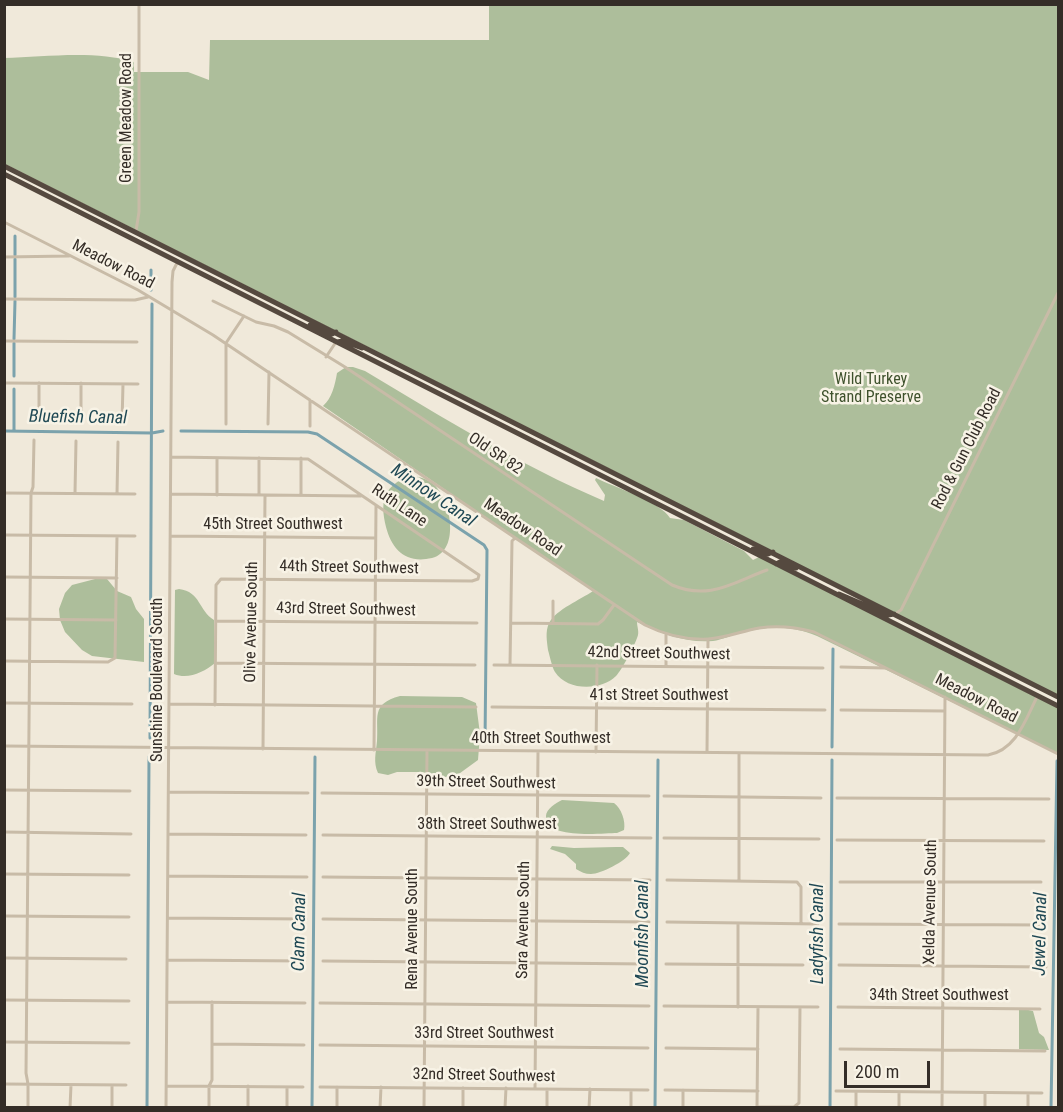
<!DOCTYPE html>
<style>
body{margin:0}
#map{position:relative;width:1063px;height:1112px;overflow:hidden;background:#f0e9da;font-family:"Roboto Condensed",sans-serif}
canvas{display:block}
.frame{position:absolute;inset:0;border:6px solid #342d27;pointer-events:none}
.scale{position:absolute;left:844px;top:1061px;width:86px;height:27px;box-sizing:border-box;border:3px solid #342d27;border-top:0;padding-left:8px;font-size:18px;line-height:21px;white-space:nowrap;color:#342d27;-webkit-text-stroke:4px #f8f3e6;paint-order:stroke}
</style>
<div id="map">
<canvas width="1063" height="1112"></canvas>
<div class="frame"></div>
<div class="scale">200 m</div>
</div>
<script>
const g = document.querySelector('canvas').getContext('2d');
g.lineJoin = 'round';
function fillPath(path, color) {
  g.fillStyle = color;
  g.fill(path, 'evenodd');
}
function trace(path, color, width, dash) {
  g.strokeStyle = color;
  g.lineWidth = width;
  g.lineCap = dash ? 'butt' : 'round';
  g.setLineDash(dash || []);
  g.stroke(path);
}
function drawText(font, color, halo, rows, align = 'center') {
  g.font = font + ' "Roboto Condensed",sans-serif';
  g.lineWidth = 5;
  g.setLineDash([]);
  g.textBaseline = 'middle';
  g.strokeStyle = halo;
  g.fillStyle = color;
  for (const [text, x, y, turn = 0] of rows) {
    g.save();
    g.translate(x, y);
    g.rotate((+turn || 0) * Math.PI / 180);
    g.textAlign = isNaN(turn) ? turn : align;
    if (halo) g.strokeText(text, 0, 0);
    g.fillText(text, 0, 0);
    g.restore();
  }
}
const green = new Path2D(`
 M489 5H1058V695L5 164 4 58C45 57 95 50 134 62V72H188L209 80 210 40H489Z
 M346 367H353L365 371C443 418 520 465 604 501L605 495 595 480 596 478C614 487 661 502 670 518L684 520 744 551 753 560 759 557 1058 708V754L817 636C791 625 766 626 740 633 731 635 722 640 713 641 685 643 662 634 637 622 637 626 639 631 638 635 636 643 622 670 616 676 601 691 567 691 555 672 552 667 550 657 548 650 547 641 545 632 549 623 557 609 580 600 593 591L323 406C332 398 335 385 337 373Z
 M406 476C416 476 424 477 432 483 451 497 461 551 432 558 406 564 392 550 386 527 383 515 381 501 388 491 392 485 400 480 406 476Z
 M99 578 107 579 117 591 131 597 136 609 144 619V662L92 656 82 650 65 632 60 620 59 609 65 593 72 585Z
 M179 589C201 592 198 610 214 620L215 663C204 672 188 680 174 674L175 590Z
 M400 696 462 697 476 703 480 734 478 760 456 776 444 777 422 772H397L388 775 378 773C373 762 376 753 377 741 379 718 370 704 400 696Z
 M562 800 614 803C621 808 626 821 624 830L617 833C602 833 545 840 546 816 546 809 556 803 562 800Z
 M552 846 574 848 616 847H623L630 853C626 861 601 874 591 874 585 874 581 872 576 869V864L565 854 550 849Z
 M1019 1008 1033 1011 1039 1033 1044 1037 1049 1050 1019 1049Z`);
const canal = new Path2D(`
 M15 255V236
 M151 270V290
 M15 297V259
 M14 339 15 301
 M14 376V343
 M4 431 152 433 163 431
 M14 431V389
 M181 431 308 432 317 434 484 545 487 550 485 742
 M150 738 152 304
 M832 747 833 649
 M147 1108 149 757
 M312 1108 315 757
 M655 1108 658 760
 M830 1108 832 760
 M1051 1108 1057 761`);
const minor = new Path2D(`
 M4 222 138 290 213 335 645 625C665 635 686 640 708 639 726 638 742 631 759 628 778 625 796 627 814 632L1058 754
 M136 231 139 212V4
 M4 257 69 256
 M4 299 135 300 148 297
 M213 301 256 322 274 326 288 332 345 367 672 585C710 601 733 582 767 570
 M4 341 137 342
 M326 357 336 342
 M4 383 138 384
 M39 383V422
 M81 422V383
 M122 423 123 384
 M226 424V343L244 316
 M268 424 269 372
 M310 426V400
 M171 457 308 459 479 575 478 579 472 581 221 579 216 585 215 705
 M4 493 135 494
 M75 493 76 441
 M117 494 118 442
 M171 494 361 496
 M217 495V458
 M259 495V458
 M301 495V458
 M4 535 135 536
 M171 536 375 538
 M4 577 117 578
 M895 614 901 610 1058 293
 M4 619 116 620
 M216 621 477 623
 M511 623 598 624 603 620 614 605
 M553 623V601
 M4 661 108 662 115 658 117 536
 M216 663 475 665
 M494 665 823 668
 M510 665 512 541 515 538
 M666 666V634
 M841 667 885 668
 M4 703 132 704
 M169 704 476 707
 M492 707 825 710
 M841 710 945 711
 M4 746 988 755C1017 750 1026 718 1038 695
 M263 749 265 495
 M374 750 376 506
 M596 752 597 665
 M707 752 708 639
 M4 790 130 791
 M169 792 308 793
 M322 793 649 796
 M664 796 821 798
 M837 798 1049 799
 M4 832 131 834
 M168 834 306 835
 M323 835 651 838
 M664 838 819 839
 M837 840 1044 841
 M4 874 129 875
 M168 876 307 877
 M323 877 650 880
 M667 880 797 882 801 887V923
 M739 881V754
 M840 882H1041
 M4 916 129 917
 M168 918 306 919
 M323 919 649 922
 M667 922 818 924
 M839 924 1046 925
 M4 958 126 959
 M167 960 305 961
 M323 961 648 964
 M666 964 803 965
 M839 965 1046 967
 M4 1000 129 1001
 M167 1002 305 1003
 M320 1003 649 1006
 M664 1006 818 1007
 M738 1007V923
 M838 1007 1040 1009
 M4 1042 129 1043
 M212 1044 304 1045
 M320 1045 648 1048
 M666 1048 758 1049
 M840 1049 1045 1051
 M4 1084 126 1085
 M167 1086 303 1087
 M320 1087 648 1090
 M535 1089 538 751
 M665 1090 758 1091
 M836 1091 1042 1093
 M899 1092V1108
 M985 1093V1108
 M757 1107H794L799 1103 800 1007
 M757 1107 758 1007
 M28 1108V1084L26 1073 31 493 33 487 34 440
 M70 1108 71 1085
 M112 1108V1085
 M166 1108 172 282 173 271 178 261
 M209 1108V1086L212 1080V1002
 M248 1108V1086
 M287 1108V1087
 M337 1108V1087
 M380 1108 381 1087
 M424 1108 427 750
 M463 1108V1088
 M505 1108 506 1088
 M547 1108V1089
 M589 1108 590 1089
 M631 1108V1090
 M683 1108V1090
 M856 1108V1092
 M942 1108 945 697
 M1028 1108V1093`);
const highway = new Path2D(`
 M4 166 1058 697
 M4 174 1058 706
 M310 325 332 334 336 332
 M337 342 343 341 362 348
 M753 549 768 554 773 552
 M776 564 780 562 796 568
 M839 594 888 615 894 614`);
const streetNames = [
 ["Green Meadow Road",127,118,-90],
 ["Meadow Road",113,265,27],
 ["Rod & Gun Club Road",967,449,-63],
 ["Old SR 82",495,454,34],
 ["Ruth Lane",399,506,34],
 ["45th Street Southwest",273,525],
 ["Meadow Road",522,528,34],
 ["44th Street Southwest",349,568,1],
 ["43rd Street Southwest",346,610,1],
 ["Olive Avenue South",252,622,-89],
 ["42nd Street Southwest",659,654,1],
 ["Sunshine Boulevard South",158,680,-90],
 ["41st Street Southwest",659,696],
 ["Meadow Road",976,699,27],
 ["40th Street Southwest",541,739],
 ["39th Street Southwest",486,783,1],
 ["38th Street Southwest",487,825],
 ["Xelda Avenue South",931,902,-89],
 ["Sara Avenue South",524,920,-89],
 ["Rena Avenue South",413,929,-90],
 ["34th Street Southwest",939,996],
 ["33rd Street Southwest",484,1034],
 ["32nd Street Southwest",484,1076,1]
];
const parkNames = [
 ["Wild Turkey",871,380],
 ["Strand Preserve",871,398]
];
const waterNames = [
 ["Bluefish Canal",78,418,1],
 ["Minnow Canal",433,496,34],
 ["Clam Canal",300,932,-89],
 ["Moonfish Canal",643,934,-90],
 ["Ladyfish Canal",818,934,-90],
 ["Jewel Canal",1041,934,-89]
];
fillPath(green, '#adbe9b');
trace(canal, '#7ba2ac', 3);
trace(minor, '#c8bba7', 3);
trace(highway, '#55493f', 5);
drawText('16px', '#342d27', '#f8f3e6', streetNames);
drawText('16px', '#3e512c', '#f8f3e6', parkNames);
drawText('italic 18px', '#1f4854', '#f8f3e6', waterNames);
</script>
